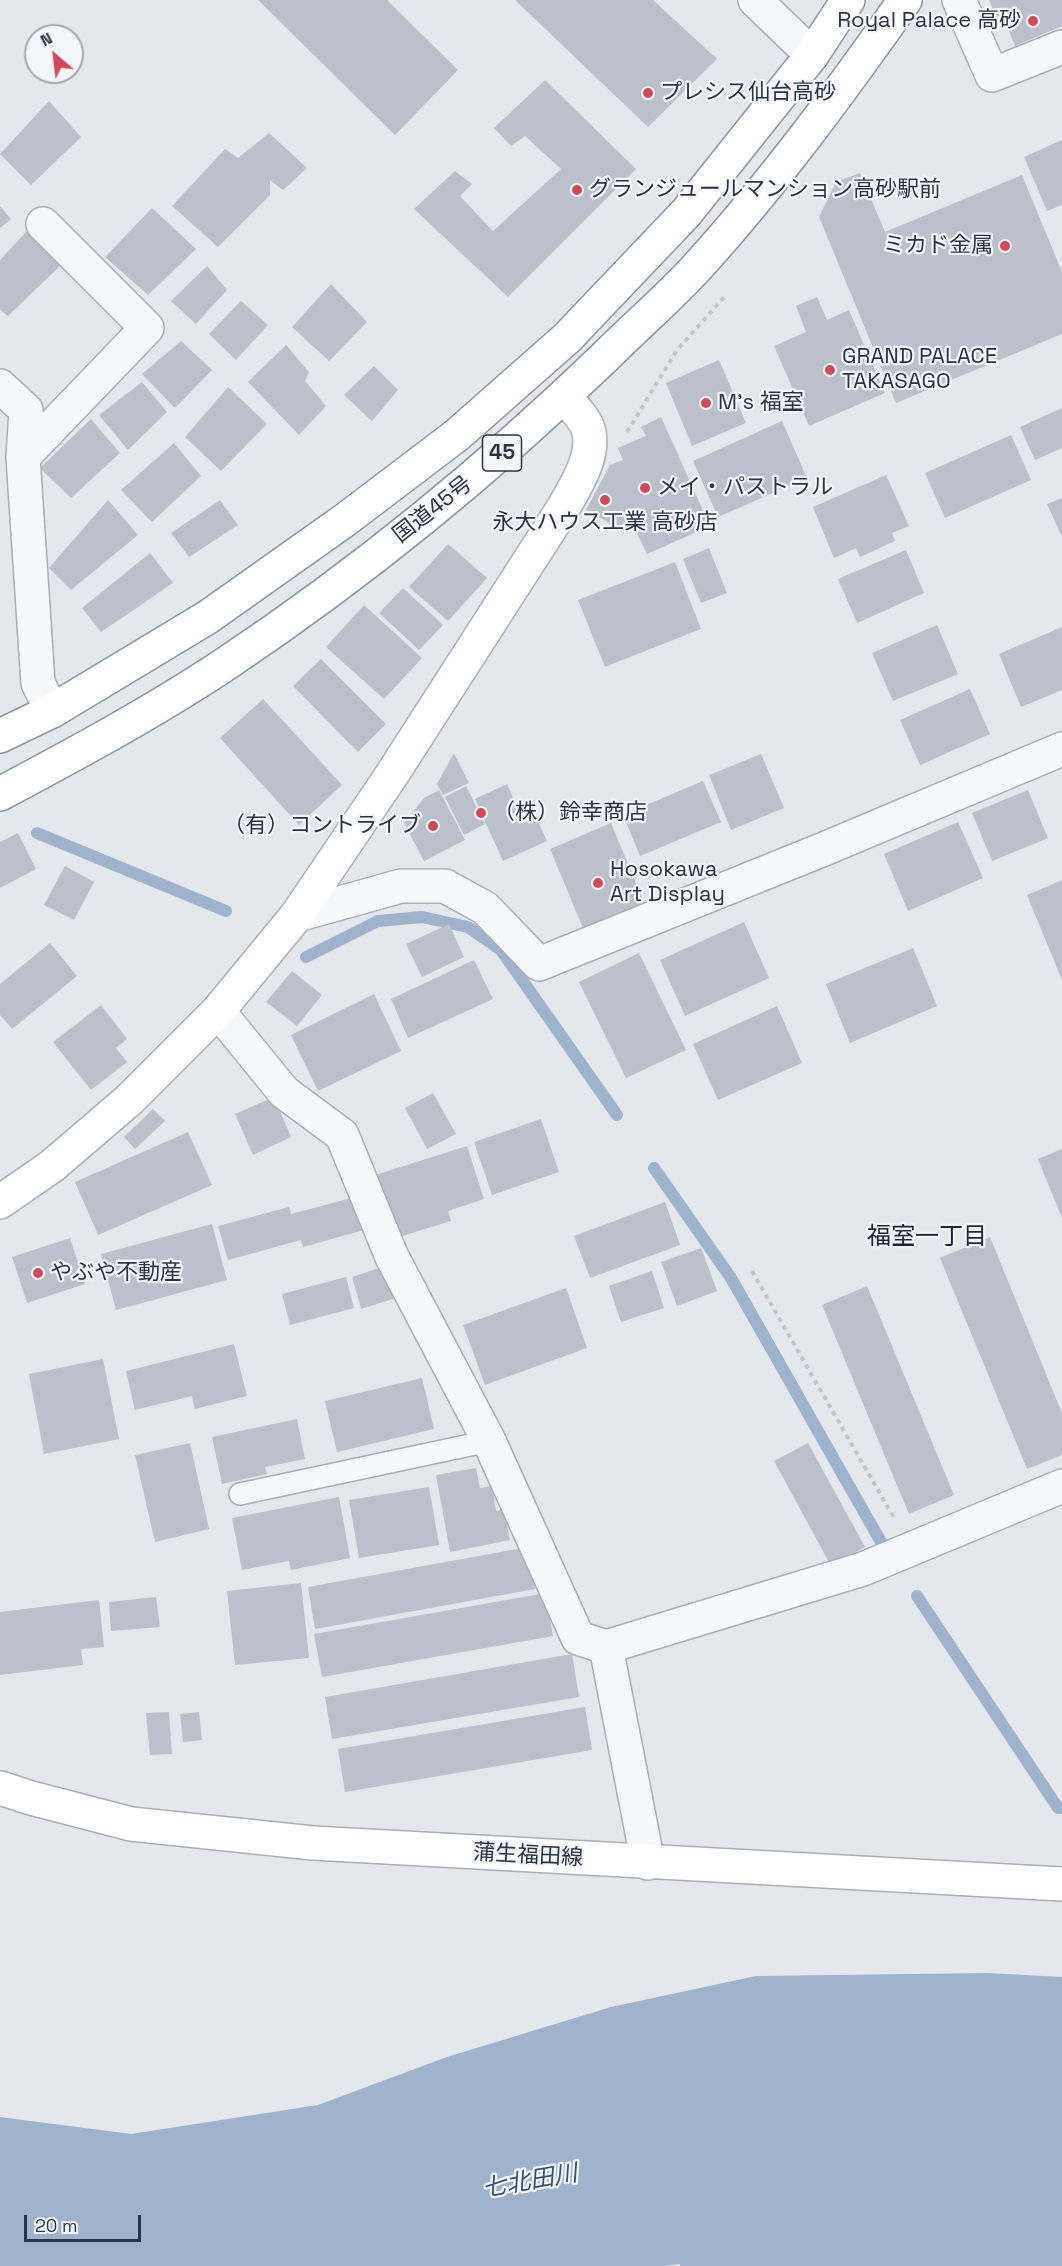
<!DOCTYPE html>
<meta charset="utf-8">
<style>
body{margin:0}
#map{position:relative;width:1062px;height:2266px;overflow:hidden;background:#e4e7ec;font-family:"Space Grotesk",sans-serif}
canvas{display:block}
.north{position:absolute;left:24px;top:24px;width:60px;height:60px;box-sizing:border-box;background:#f4f6f9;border:2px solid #a4a8b1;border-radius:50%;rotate:332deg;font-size:16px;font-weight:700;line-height:24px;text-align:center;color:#2b3445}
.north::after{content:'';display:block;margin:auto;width:21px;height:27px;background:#d1495b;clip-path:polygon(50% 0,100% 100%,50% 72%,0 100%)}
.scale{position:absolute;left:24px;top:2215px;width:117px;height:27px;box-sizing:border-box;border:3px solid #2b3445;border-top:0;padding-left:8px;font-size:18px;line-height:21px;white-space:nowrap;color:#2b3445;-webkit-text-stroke:4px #f4f6f9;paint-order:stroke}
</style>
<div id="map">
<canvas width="1062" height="2266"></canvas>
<div class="north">N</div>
<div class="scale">20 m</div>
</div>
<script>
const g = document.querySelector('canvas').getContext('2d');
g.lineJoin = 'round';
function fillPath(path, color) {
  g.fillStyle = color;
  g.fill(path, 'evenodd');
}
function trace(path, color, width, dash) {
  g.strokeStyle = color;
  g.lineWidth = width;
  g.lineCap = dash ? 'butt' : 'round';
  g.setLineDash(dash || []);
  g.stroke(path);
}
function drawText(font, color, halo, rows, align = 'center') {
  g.font = font + ' "Space Grotesk","Noto Sans JP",sans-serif';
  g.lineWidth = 4.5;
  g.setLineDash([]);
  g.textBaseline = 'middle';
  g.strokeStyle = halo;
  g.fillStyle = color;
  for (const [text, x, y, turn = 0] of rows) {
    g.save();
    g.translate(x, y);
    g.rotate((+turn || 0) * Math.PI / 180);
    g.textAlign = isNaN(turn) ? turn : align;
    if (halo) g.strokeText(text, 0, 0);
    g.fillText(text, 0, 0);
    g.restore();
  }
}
const water = new Path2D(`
 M988 1973 1062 1977V2266H680V2264L664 2266H0V2117L131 2134 318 2105 447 2057 611 2007 756 1976Z`);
const stream = new Path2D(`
 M37 833 226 911
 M306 957 378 921 422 917 468 927 501 950 617 1115
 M654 1168 731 1278 881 1542
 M917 1596 1058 1808H1062`);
const building = new Path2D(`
 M258 0H387L458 70 395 135Z
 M515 0H653L717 59 648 127Z
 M989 0H1062V26L1015 46 1002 14 996 17Z
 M545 80 636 169 508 297 414 209 455 171 472 184 460 196 493 231 561 169 525 136 511 146 494 128Z
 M49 101 81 137 31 185 0 154Z
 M269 133 307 168 283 190 270 180V195L218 247 172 206 225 149 238 158Z
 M1062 140V205L1047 211 1024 157Z
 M860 173 885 232 1022 175 1062 272V334L896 403 819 217 836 182Z
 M0 206 11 219 0 228Z
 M152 208 196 249 148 295 105 257Z
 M27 231 61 265 8 316 0 310V260Z
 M207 266 227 290 196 324 171 301Z
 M331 284 367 322 329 361 292 327Z
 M817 297 827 320 849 310 885 393 809 426 774 346 806 332 796 306Z
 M241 301 268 325 236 360 209 334Z
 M181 341 212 370 175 408 142 374Z
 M286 345 309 372 305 381 326 406 299 435 248 382Z
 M719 360 746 423 692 446 666 383Z
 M374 366 398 390 372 421 344 395Z
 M142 382 167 412 128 450 99 415Z
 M228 387 267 424 221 471 185 437Z
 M1062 408V448L1035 460 1020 427Z
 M661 417 710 526 647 554 631 521 616 527 586 510 610 465 623 460 618 448 646 436 641 427Z
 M91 419 120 453 71 498 40 468Z
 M782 421 807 478 718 517 693 461Z
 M1011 435 1031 480 945 518 925 473Z
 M174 443 201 476 152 522 121 490Z
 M886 475 909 526 892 533 895 541 860 557 856 548 834 558 813 507Z
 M1062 498V537L1047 504Z
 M108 500 138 535 71 590 49 568Z
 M220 500 238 525 189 557 171 533Z
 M448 544 487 578 448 621 409 587Z
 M709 548 727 593 701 603 683 559Z
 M906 550 924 593 857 623 838 579Z
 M150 553 173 583 101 632 82 608Z
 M675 562 701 629 605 667 578 600Z
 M403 588 443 625 419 650 379 613Z
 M364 605 422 658 384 699 326 647Z
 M937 625 958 674 893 701 872 653Z
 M1062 627V690L1021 707 999 654Z
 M321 659 386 724 358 752 293 686Z
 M970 689 990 734 920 765 900 720Z
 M263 699 342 785 299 825 220 738Z
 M454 753 469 783 443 795 437 784Z
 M761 754 784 808 731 830 709 775Z
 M703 781 721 822 640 856 623 815Z
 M507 784 516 805 528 800 547 841 503 861 475 799Z
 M466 786 485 824 464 835 445 797Z
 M439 790 465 840 424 861 404 823 424 798Z
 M1028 790 1048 838 992 861 972 813Z
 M958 822 983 878 908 911 884 854Z
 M611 823 646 907 585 933 550 849Z
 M18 833 36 869 0 888V842Z
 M65 866 94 882 74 920 44 905Z
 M1062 880V980L1027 895Z
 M744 922 769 978 685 1016 660 960Z
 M449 924 464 957 422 977 406 944Z
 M50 943 77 976 12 1029 0 1015V984Z
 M913 948 937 1006 850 1043 826 984Z
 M639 953 686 1050 626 1078 579 982Z
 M474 960 493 999 408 1038 391 999Z
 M292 971 322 995 297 1026 266 1002Z
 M374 994 401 1051 318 1091 291 1035Z
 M101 1005 127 1039 116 1048 127 1062 91 1090 53 1042Z
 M777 1006 802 1063 718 1100 693 1044Z
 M433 1093 456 1134 427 1149 405 1108Z
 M274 1097 291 1137 253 1155 235 1114Z
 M153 1109 165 1121 135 1149 124 1137Z
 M541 1119 559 1172 492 1195 474 1142Z
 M188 1132 212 1185 98 1235 75 1182Z
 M467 1146 484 1199 448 1211 451 1221 389 1240 369 1177Z
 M1062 1149V1218L1038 1159Z
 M355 1197 364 1230 303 1247 301 1240 228 1260 218 1226 289 1207 291 1214Z
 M665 1202 680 1245 590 1278 574 1236Z
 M212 1224 227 1280 116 1310 101 1254Z
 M990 1237 1062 1413V1455L1027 1469 940 1258Z
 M70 1238 85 1284 27 1303 12 1257Z
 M701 1248 717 1291 677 1306 661 1262Z
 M386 1266 396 1298 361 1309 352 1277Z
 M652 1271 664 1308 621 1322 609 1286Z
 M346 1277 354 1308 290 1325 282 1294Z
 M867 1286 954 1495 909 1514 822 1305Z
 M566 1288 587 1348 485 1385 463 1325Z
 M234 1344 247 1396 195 1409 192 1396 135 1410 126 1371Z
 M103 1359 119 1439 44 1454 29 1374Z
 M422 1378 434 1429 337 1452 325 1401Z
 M297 1419 305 1459 265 1467 267 1474 222 1484 212 1437Z
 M190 1443 209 1529 155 1542 135 1455Z
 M808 1443 865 1547 831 1566 774 1461Z
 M476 1468 480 1488 492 1486 496 1511 504 1509 510 1540 450 1552 436 1475Z
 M429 1487 439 1545 359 1558 349 1500Z
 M339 1497 350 1558 291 1570 289 1561 242 1570 232 1518Z
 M528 1547 535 1589 315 1629 308 1587Z
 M301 1583 309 1658 235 1665 227 1591Z
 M546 1593 553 1636 322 1677 314 1634Z
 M156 1597 160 1627 111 1631 109 1602Z
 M99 1600 104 1647 81 1649 83 1665 0 1675V1612Z
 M572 1654 579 1697 332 1739 325 1697Z
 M585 1707 592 1750 345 1792 338 1749Z
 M169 1712 172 1754 150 1755 146 1713Z
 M199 1712 202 1740 183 1742 180 1714Z`);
const path = new Path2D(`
 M627 432 677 350 726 295
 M752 1271 894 1518`);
const lane = new Path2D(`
 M240 1494 489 1441`);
const street = new Path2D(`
 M755 0 812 55
 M959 0 992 75 1062 47
 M0 386 26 410 23 457 38 683 52 711
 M23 457 147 328 43 224
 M297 915 401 886H445L485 908 539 964 824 849 1062 749
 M218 1011 284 1092 342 1135 392 1257 489 1441 578 1638 606 1647
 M648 1863 606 1647 863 1569 1062 1486`);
const secondary = new Path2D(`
 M0 1202 52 1166 129 1100 218 1011 297 915 391 776 562 510C575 487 598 453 587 426 583 416 571 405 564 396
 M0 1788 31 1798 131 1824 313 1843 1062 1884`);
const highway = new Path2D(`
 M0 736 52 711 208 617 345 520 457 435 567 338 686 213 812 55 848 0
 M0 794C77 753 155 711 227 663 363 572 490 468 607 355 637 325 670 297 699 265 774 182 841 91 905 0`);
const markers = [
 [1033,21,6,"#d1495b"],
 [648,93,6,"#d1495b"],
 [577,190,6,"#d1495b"],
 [1005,246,6,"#d1495b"],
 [830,370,6,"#d1495b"],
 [706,403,6,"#d1495b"],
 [645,488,6,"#d1495b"],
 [605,500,6,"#d1495b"],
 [481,813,6,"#d1495b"],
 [433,826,6,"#d1495b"],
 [598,883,6,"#d1495b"],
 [38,1273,6,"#d1495b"]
];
const shields = [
 [502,453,39]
];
const shieldNames = [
 ["45",502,453]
];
const poiNames = [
 ["Royal Palace 高砂",1021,21,"right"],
 ["プレシス仙台高砂",660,93],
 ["グランジュールマンション高砂駅前",589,190],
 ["ミカド金属",993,246,"right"],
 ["GRAND PALACE",842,357],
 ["TAKASAGO",842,382],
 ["M's 福室",718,403],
 ["メイ・パストラル",657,488],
 ["永大ハウス工業 高砂店",605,523,"center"],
 ["（株）鈴幸商店",493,813],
 ["（有）コントライブ",421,826,"right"],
 ["Hosokawa",610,870],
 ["Art Display",610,895],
 ["やぶや不動産",50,1273]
];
const streetNames = [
 ["国道45号",433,510,-38],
 ["蒲生福田線",528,1856,3]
];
const neighbourhoodNames = [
 ["福室一丁目",927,1237]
];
const waterNames = [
 ["七北田川",530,2182,-10]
];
fillPath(water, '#9fb4cc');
trace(stream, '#9fb4cc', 12);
fillPath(building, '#bbc0ca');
trace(lane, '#a9aeb7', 24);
trace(street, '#a9aeb7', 36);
trace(secondary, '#a9aeb7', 36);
trace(highway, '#8b94a3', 36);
trace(path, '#c2c5cb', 4, [4.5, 4.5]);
trace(lane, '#f7f8fa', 21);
trace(street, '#f7f8fa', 33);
trace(secondary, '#fff', 33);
trace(highway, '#fff', 33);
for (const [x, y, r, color] of markers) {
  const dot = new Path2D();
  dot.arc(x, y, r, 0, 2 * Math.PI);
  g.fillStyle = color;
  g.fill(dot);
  trace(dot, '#f4f6f9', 2);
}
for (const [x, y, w] of shields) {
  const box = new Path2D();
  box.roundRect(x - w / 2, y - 18, w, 36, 4.5);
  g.fillStyle = '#f4f6f9';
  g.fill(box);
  trace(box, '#2b3445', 1.5);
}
drawText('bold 21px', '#2b3445', null, shieldNames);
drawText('22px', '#2b3445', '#f4f6f9', poiNames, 'left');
drawText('22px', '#2b3445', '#f4f6f9', streetNames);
drawText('24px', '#1d2536', '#f4f6f9', neighbourhoodNames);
drawText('italic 24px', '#34527a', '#f4f6f9', waterNames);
</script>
